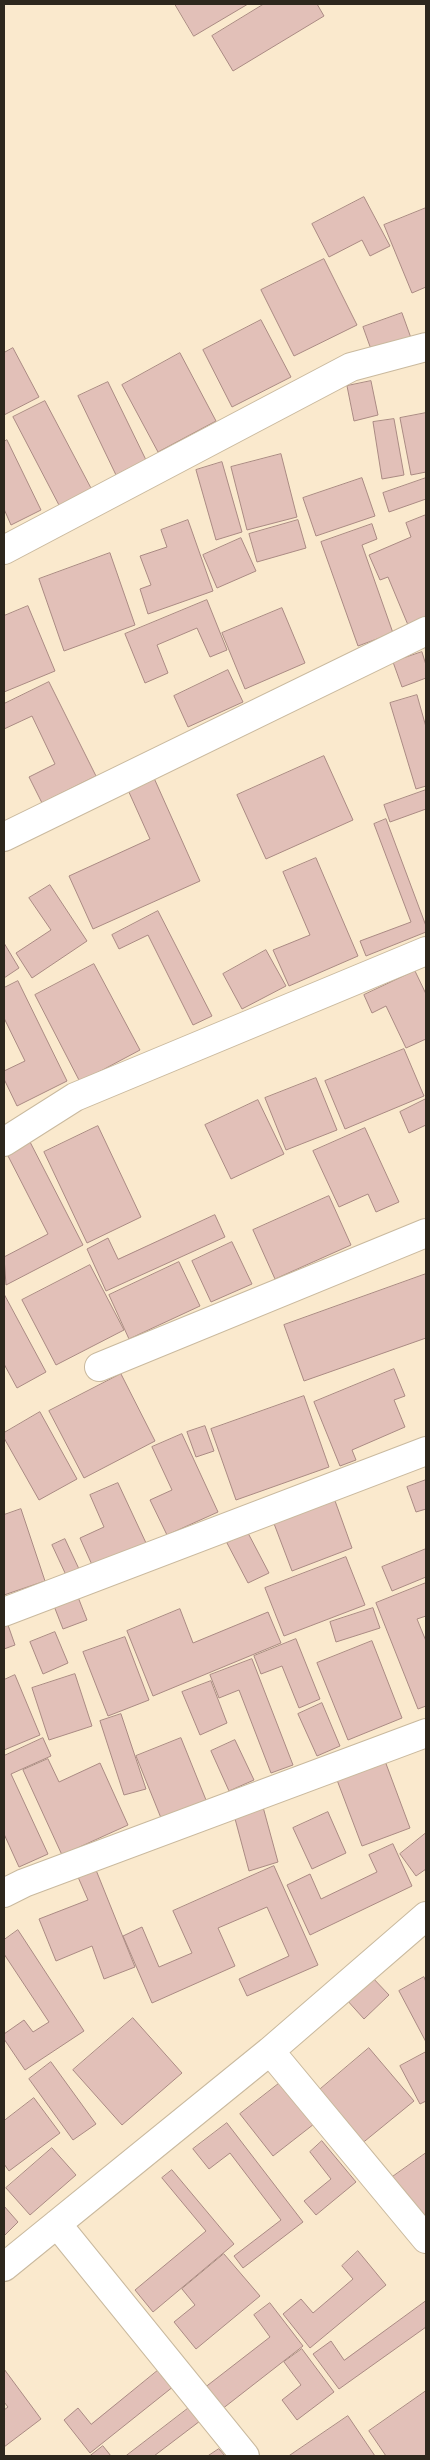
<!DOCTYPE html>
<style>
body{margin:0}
#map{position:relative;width:430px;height:2460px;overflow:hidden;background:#fae9cd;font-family:Mulish,sans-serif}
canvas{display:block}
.frame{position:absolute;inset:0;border:5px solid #2d271d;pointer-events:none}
</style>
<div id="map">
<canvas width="430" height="2460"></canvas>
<div class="frame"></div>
</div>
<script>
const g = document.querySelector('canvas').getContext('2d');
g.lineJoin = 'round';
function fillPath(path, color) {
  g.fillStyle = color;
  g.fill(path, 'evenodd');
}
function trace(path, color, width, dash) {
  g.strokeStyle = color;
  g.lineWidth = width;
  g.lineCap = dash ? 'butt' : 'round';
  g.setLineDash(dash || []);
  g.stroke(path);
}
const building = new Path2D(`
 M175 4H248L194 36Z
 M264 4H317L324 16 233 71 212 36Z
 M364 197 390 246 370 256 362 240 329 257 312 224Z
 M426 208V287L412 293 384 225Z
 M324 259 357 325 294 356 261 290Z
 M402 313 411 338 372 352 363 327Z
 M261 320 291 377 232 407 203 350Z
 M13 348 39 397 4 415V353Z
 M180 353 216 421 158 452 122 385Z
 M371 381 378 415 354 421 347 386Z
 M108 382 146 460 116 475 78 396Z
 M45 401 92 490 60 507 13 417Z
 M426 413V472L411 475 400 418Z
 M394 419 404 475 382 479 373 422Z
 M7 440 41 510 11 525 4 509V442Z
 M281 454 297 517 247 530 231 467Z
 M222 462 242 532 216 540 196 470Z
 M362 478 375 516 316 536 303 498Z
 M426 478V499L389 512 383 493Z
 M426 515V617L408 625 388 577 380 580 369 555 411 537 406 523Z
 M188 520 213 591 148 614 140 589 151 585 140 556 167 547 161 530Z
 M298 520 306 548 257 562 249 534Z
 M372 524 377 539 362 545 393 633 358 646 321 542Z
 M241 538 256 571 217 588 203 555Z
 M110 553 135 625 64 651 39 579Z
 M207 600 227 650 210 657 197 628 157 645 168 673 145 683 125 634Z
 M28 606 55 671 4 692V616Z
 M282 608 305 663 245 689 222 633Z
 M422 652 426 665V678L402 687 393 662Z
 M228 670 243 702 188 727 174 696Z
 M49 682 96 776 42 803 29 777 55 764 32 716 4 729V704Z
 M417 695 426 727V786L416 789 390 703Z
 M324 756 353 820 266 859 237 795Z
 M154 778 200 881 93 929 69 876 150 839 128 790Z
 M426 790V809L390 822 384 805Z
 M386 819 426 926V932L366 956 360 941 411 922 374 824Z
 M316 858 358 956 289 986 273 950 310 935 283 872Z
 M50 885 87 941 32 978 16 953 51 930 29 898Z
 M158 911 212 1016 193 1025 148 935 119 949 112 935Z
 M4 943 19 968 4 978Z
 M266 950 286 986 242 1009 223 974Z
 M94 964 140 1050 80 1082 35 995Z
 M415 971 426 994V1039L406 1048 386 1006 372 1013 364 995Z
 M18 981 67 1081 17 1106 4 1079V1071L25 1061 4 1018V988Z
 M404 1049 424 1096 345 1129 325 1081Z
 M316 1078 337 1130 286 1150 265 1098Z
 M426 1099V1125L409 1133 400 1112Z
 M258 1100 284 1154 231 1179 205 1125Z
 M98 1126 141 1217 87 1243 44 1152Z
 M365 1128 399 1202 376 1212 368 1194 339 1207 313 1151Z
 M29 1140 83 1245 6 1285 4 1257 48 1234 6 1152Z
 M329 1196 351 1245 275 1279 253 1230Z
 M215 1215 225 1237 106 1291 87 1249 108 1238 118 1259Z
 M232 1242 252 1284 211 1302 192 1261Z
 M179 1262 200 1306 129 1339 109 1295Z
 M90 1265 124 1330 56 1365 22 1300Z
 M426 1274V1338L304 1381 284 1325Z
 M4 1294 46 1372 17 1388 4 1364Z
 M394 1369 405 1396 394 1400 405 1427 352 1450 356 1460 340 1466 314 1402Z
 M121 1374 155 1441 84 1478 49 1411Z
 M304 1396 329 1467 236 1500 211 1429Z
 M40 1412 77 1479 39 1500 4 1438V1433Z
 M205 1426 214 1451 196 1457 187 1432Z
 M182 1434 218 1512 167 1535 150 1500 172 1490 152 1447Z
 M426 1480V1509L416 1512 407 1487Z
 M118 1483 146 1543 93 1567 80 1538 104 1527 90 1495Z
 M334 1498 352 1548 292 1571 273 1521Z
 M21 1509 45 1581 4 1595V1515Z
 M248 1533 269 1573 248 1583 227 1543Z
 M65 1539 79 1569 66 1575 52 1545Z
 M426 1549V1577L392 1591 382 1567Z
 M346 1557 365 1605 284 1636 265 1588Z
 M426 1583V1616L417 1619 426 1641V1706L418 1709 376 1603Z
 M78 1597 87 1620 63 1629 54 1606Z
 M373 1608 380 1628 336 1642 330 1622Z
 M180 1609 193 1643 268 1612 281 1643 153 1696 127 1631Z
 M8 1625 15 1645 4 1649V1627Z
 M55 1632 68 1663 43 1674 30 1642Z
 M125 1637 149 1700 108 1716 83 1652Z
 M296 1639 320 1699 299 1708 282 1666 261 1674 254 1656Z
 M372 1641 402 1718 348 1740 317 1663Z
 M252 1659 293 1765 271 1773 239 1690 219 1698 210 1675Z
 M75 1674 92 1726 49 1740 32 1688Z
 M15 1675 40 1735 4 1750V1680Z
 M211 1681 227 1723 200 1735 182 1692Z
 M322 1703 340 1746 317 1756 298 1714Z
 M121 1714 146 1789 124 1795 100 1721Z
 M43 1738 51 1756 11 1774 48 1854 19 1867 4 1834V1756Z
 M181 1738 206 1800 161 1818 136 1756Z
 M235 1740 254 1780 229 1791 211 1751Z
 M48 1759 59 1782 100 1763 128 1825 62 1855 23 1770Z
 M385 1761 410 1828 362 1846 337 1780Z
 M263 1807 278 1862 249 1871 234 1815Z
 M328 1812 346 1853 312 1869 293 1828Z
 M426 1833V1869L416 1876 400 1854Z
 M393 1844 412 1886 310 1935 287 1885 310 1874 321 1899 377 1872 369 1855Z
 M274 1866 318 1965 247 1996 239 1979 289 1956 267 1907 218 1928 235 1966 152 2003 123 1936 142 1927 159 1967 192 1953 173 1911Z
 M96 1870 135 1967 104 1979 92 1946 56 1961 39 1919 88 1900 78 1877Z
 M18 1930 84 2031 25 2070 4 2039V2034L24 2020 33 2032 49 2022 4 1954V1940Z
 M371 1976 389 1995 364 2019 346 1999Z
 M424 1977 426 1982V2042L399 1991Z
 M133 2018 182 2073 122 2125 73 2070Z
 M369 2048 414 2101 360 2145 317 2092Z
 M426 2052V2101L420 2104 400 2066Z
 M51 2062 96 2124 73 2140 29 2079Z
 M281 2082 314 2124 273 2156 240 2114Z
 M34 2098 60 2133 9 2171 4 2164V2121Z
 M227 2123 303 2222 243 2268 234 2256 281 2220 230 2153 209 2169 193 2149Z
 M322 2141 356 2182 316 2215 304 2201 331 2179 310 2152Z
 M52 2148 76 2175 30 2215 6 2188Z
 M426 2153V2217L421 2221 391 2178Z
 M172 2170 234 2244 153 2312 135 2290 206 2231 162 2178Z
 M4 2206 18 2222 4 2236Z
 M358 2251 386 2285 310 2348 283 2314 301 2299 313 2313 353 2279 342 2266Z
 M224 2254 260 2296 196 2349 174 2322 195 2305 182 2289Z
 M426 2301V2327L339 2389 313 2354 331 2341 344 2360Z
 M270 2303 303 2346 217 2413 199 2392 270 2337 254 2315Z
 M302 2349 334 2392 297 2420 282 2400 301 2385 284 2362Z
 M161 2368 174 2386 90 2453 64 2420 78 2408 91 2424Z
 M4 2369 41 2419 4 2447V2410L8 2407 4 2402Z
 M426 2391V2456H386L369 2431Z
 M190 2407 200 2421 154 2456H126Z
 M348 2416 375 2456H289Z
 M103 2446 111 2456H90Z
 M219 2449 225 2456H208Z`);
const street = new Path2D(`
 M4 550 351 367 426 347
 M4 837 426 631
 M4 1142 75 1097 426 951
 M99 1367 426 1233
 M4 1612 426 1451
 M4 1893 24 1883 426 1733
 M270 2051 426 2239
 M57 2224 245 2456
 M4 2267 270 2051 426 1916`);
fillPath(building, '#e2c0b8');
trace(building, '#aa8a83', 1);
trace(street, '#c9b99e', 30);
trace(street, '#fff', 28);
</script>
